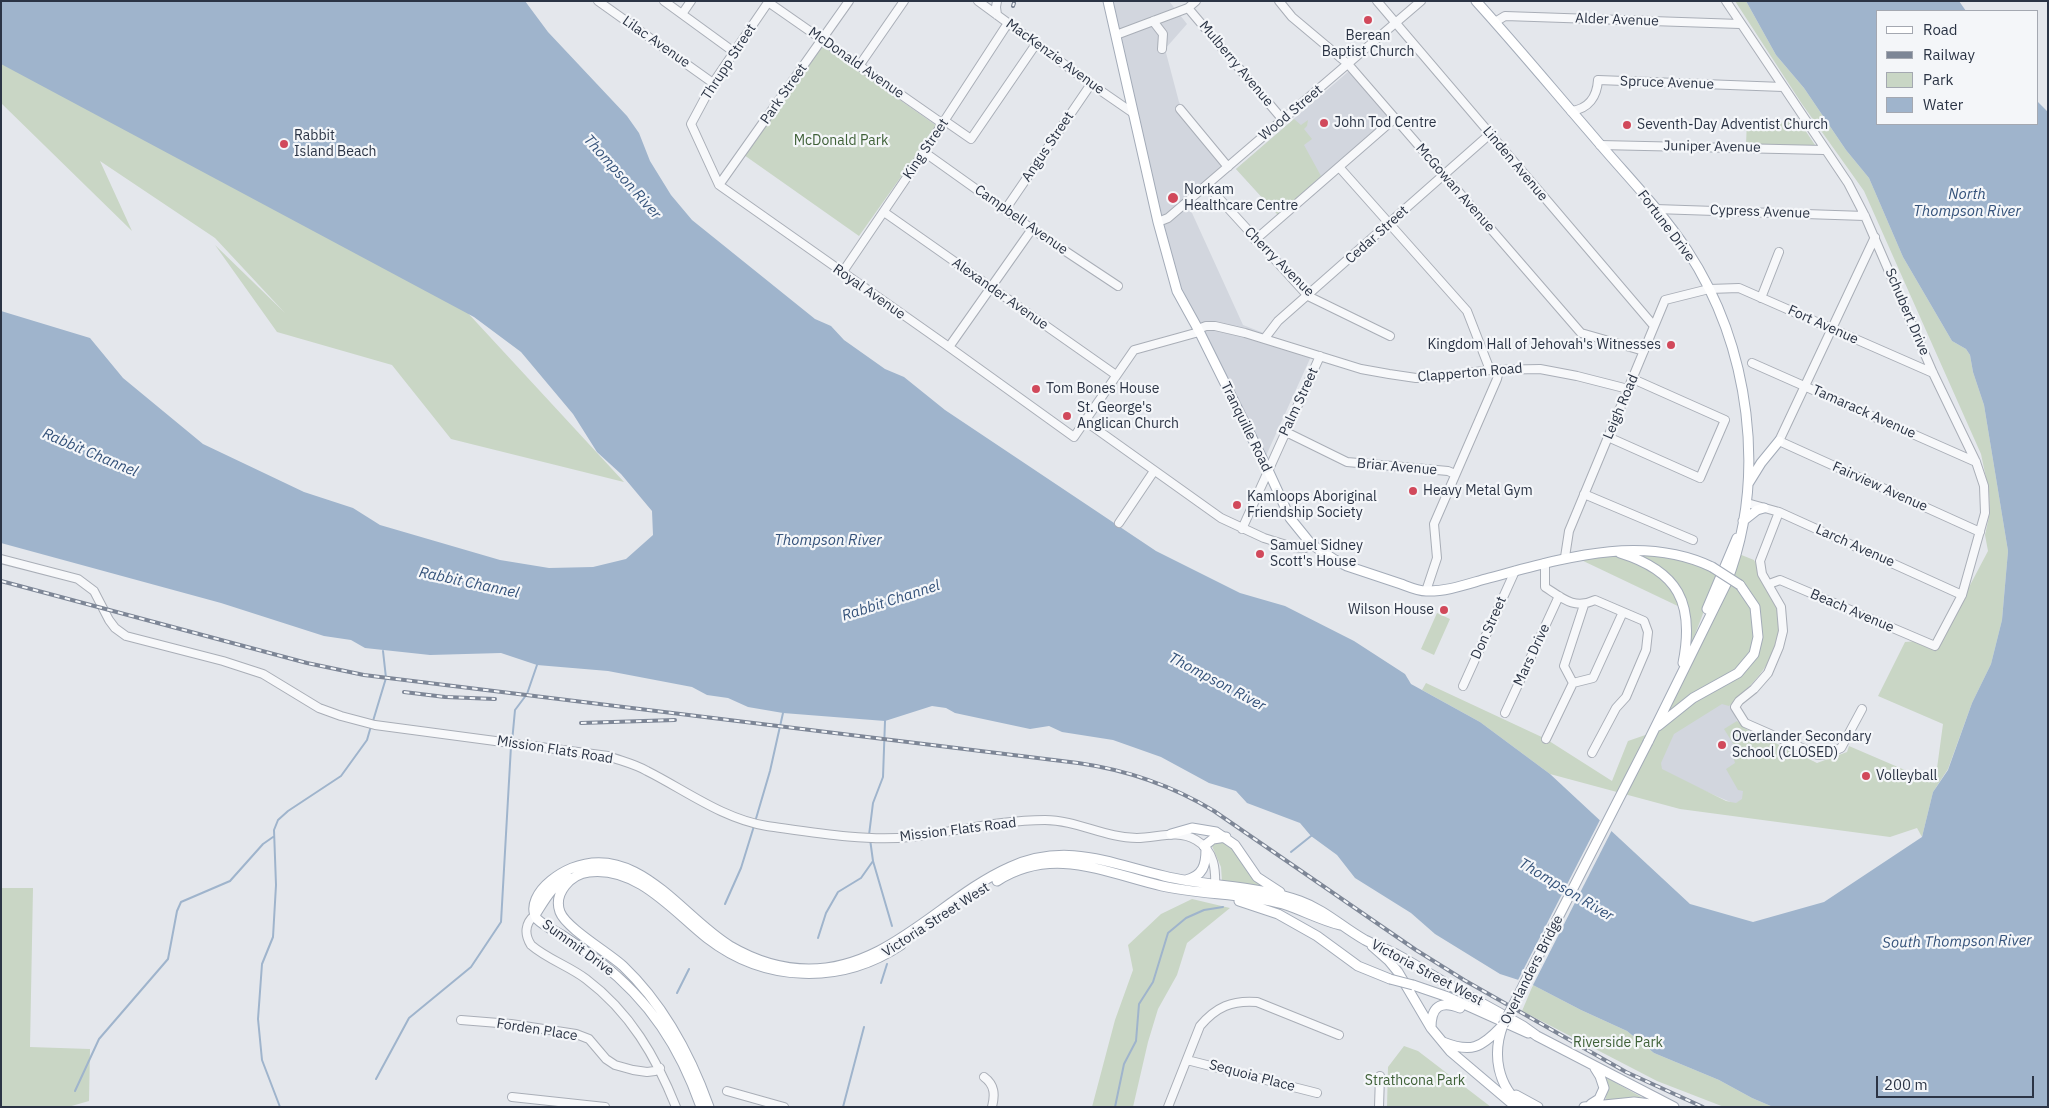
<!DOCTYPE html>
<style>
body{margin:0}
#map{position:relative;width:2049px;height:1108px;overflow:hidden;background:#e4e7ec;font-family:"IBM Plex Sans",sans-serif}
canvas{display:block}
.frame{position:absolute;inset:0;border:2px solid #2b3445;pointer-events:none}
.legend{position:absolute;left:1876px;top:10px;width:162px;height:115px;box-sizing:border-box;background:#f4f6f9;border:1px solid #a4a8b1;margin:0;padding:6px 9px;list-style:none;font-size:15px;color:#2b3445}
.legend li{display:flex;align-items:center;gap:10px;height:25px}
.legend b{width:25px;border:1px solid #a4a8b1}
.scale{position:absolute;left:1876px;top:1076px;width:158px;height:22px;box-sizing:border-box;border:2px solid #2b3445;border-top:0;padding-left:6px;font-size:15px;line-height:18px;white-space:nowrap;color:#2b3445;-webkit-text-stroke:4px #f4f6f9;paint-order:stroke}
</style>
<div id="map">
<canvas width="2049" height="1108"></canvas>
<div class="frame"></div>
<ul class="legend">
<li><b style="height:6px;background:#fff"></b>Road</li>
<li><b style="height:6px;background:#7d8696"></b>Railway</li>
<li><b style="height:14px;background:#c9d6c5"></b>Park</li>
<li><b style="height:14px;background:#9fb4cc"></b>Water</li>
</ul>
<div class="scale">200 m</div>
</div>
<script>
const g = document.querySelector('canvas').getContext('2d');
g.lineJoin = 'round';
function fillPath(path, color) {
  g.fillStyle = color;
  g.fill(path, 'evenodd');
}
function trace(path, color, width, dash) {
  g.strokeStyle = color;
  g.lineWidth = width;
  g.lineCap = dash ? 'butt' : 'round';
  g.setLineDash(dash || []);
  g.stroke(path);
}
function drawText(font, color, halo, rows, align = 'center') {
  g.font = font + ' "IBM Plex Sans",sans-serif';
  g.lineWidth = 4.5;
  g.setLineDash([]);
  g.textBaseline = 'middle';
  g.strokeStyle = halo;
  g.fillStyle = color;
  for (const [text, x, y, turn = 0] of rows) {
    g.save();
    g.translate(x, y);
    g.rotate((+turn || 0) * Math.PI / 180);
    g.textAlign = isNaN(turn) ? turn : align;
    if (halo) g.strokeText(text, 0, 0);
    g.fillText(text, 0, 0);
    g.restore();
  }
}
const built = new Path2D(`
 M1108 1H1169L1187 24 1165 49 1179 102 1228 167 1187 202 1243 325 1313 352 1265 458 1182 301Z
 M1349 71 1389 117 1278 215 1236 169Z
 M1730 698 1737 721 1746 729 1814 762 1735 804 1656 770 1671 728Z`);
const green = new Path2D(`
 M1735 1H1746L1776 55 1804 88 1846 150 1869 178 1903 257 1952 341 1966 349 1970 355 1973 372 1984 405 2008 551 2002 620 1991 664 1972 703 1948 769 1933 792 1922 837 1917 828 1890 837 1680 809 1550 774 1480 722 1422 690 1426 683 1546 739 1612 781 1628 741 1657 731 1755 655 1756 606 1733 576 1739 554 1754 560C1762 576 1772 593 1777 610 1788 651 1756 681 1729 706L1722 704 1674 734 1661 763 1662 769 1726 801 1736 803 1742 799 1743 791 1738 790 1726 769 1735 763 1733 756 1739 753 1724 729 1737 721 1746 729 1817 763 1847 752 1849 746 1935 783 1943 724 1878 696 1905 642 1918 641 1937 648 1988 551 1985 535 1990 512 1989 492 1981 454 1864 191 1802 104Z
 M823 46 937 126 859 236 744 155Z
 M1 51 405 245 624 482 451 439 392 365 277 332 215 245 285 313 215 238 100 161 132 231 1 103Z
 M1294 119 1301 125 1308 120 1307 126 1304 129 1312 139 1304 145 1321 176 1278 215 1236 169Z
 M1747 120 1799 121 1815 145H1746Z
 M1630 553C1666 555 1685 558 1718 574L1688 653 1684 598Z
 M1614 554 1632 559 1666 580 1682 608 1577 558Z
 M1731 582 1748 599 1755 616V638L1752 653 1736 672 1663 718Z
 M1437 613 1450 619 1434 655 1421 649Z
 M1219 840 1234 847 1255 879 1264 887 1222 881 1221 867 1212 846Z
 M1 888H33L30 1047 90 1049 89 1101 68 1107H1Z
 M1192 899 1230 908 1187 943 1177 975 1158 1009 1148 1042 1133 1107H1092L1115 1020 1133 970 1128 945 1161 914Z
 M1533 985 1581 1010 1627 1031 1654 1053 1719 1080 1752 1098 1773 1107H1724L1657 1081 1522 1011Z
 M1404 1046 1418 1051 1491 1107H1387L1388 1067Z
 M1606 1078H1607L1645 1099 1644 1100 1605 1102 1608 1086Z`);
const water = new Path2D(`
 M1 1H525L548 32 627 116 639 133 650 161 671 195 692 220 815 319 831 326 844 340 885 369 904 377 945 410 1156 551 1240 593 1285 606 1354 641 1405 674 1411 684 1480 722 1550 774 1690 904 1753 922 1824 902 1922 837 1933 792 1948 770 1972 703 1991 664 2002 620 2008 551 1984 405 1973 372 1970 355 1966 349 1952 341 1903 257 1869 178 1846 150 1804 88 1776 55 1746 1H1959L1966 11H1878V124H2038V102L2048 112V1107H1773L1752 1098 1719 1080 1654 1053 1627 1031 1581 1010 1531 984 1500 974 1435 934 1411 913 1355 878 1337 855 1311 836 1300 823 1247 803 1236 791 1209 783 1161 757 1113 740 1062 732 1049 726 1030 729 955 713 946 708 932 706 885 721 783 713 748 707 728 698 707 695 692 687 608 671 537 665 501 653 430 655 365 648 351 640 324 636 221 603 1 543V311L90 338 123 378 203 444 304 492 353 508 380 525 500 560 549 568 593 567 626 559 653 535 652 511 621 474 597 452 573 414 521 352 474 317 1 64Z`);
const pier = new Path2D(`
 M1601 818 1613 828 1532 987 1517 982Z`);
const stream = new Path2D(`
 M373 721 386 678 383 651
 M512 742 515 710 527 694 537 665
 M755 822 770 771 783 713
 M869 835 873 803 883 777 885 721
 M870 839 873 861 892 926
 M1291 852 1311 836
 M725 904 741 868 754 826
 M818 938 826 913 838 892 861 878 873 861
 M881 983 887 964
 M677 993 689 969
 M376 1079 409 1018 471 967 501 922 511 746
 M75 1091 99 1039 168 959 177 911 181 902 230 881 263 844 273 837
 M280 1107 262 1060 258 1019 262 964 273 937 276 885 274 830 278 820 288 811 341 776 367 740 371 726
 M843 1107 864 1027
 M1115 1107 1124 1064 1136 1041 1139 1004 1153 982 1168 933 1186 918 1204 910 1223 907`);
const minor = new Path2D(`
 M598 1 713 83
 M664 1 734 52
 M769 1 713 83 691 124 719 185 949 347 1074 437 1134 350 1199 332
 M978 1 1091 84 1133 113
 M1279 1 1292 17 1348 64 1581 333 1644 351
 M1377 1 1654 326
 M1726 1 1848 183 1865 216 1933 373 1976 462 1984 486 1985 513 1962 595 1935 646 1780 580 1769 584
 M768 2 943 124
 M1188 8 1283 120
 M682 14 691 1
 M997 15 996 7 997 1
 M1153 21 1163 34 1162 49
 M1495 22 1505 16 1740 24
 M1116 35 1188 8 1196 1
 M859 66 904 1
 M1180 109 1228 167
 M1571 111C1589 109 1597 96 1598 80L1783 87
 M945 121 971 139 1036 44
 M1600 145 1824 150
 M924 152 1032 229 1118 286
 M1339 167 1467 311 1490 370
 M719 185 849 1
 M1207 185 1308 296 1390 336
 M1655 209 1865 216
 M1005 210 1091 84
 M884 212 1116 375
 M1158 222 1168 218 1421 1
 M1875 237 1779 441 1980 532
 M1255 240 1394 119
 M842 273 924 152 1008 23
 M1761 298 1779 252
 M1198 329 1206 326H1215L1245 333 1361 369 1389 374 1416 378 1441 377 1490 370 1540 369 1577 376 1628 389
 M1265 338 1278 321 1490 134
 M949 347 1032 229
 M1752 363 1976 462
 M1085 421 1221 518 1264 538 1293 547 1305 548 1311 544
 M1286 432 1347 462 1448 471 1455 474
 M1608 437 1700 478 1725 420 1633 379
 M1584 494 1693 540
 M1747 503 1779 512 1962 595
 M1779 512 1760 561 1762 574 1781 607 1783 631 1779 647 1768 673 1754 689 1739 701 1735 707 1745 723 1818 755 1827 754 1841 748 1862 709
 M1119 523 1154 471
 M1242 529 1320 356
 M1565 557 1569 531 1665 300 1709 289 1739 288 1933 373
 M1 559 78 579 94 591 109 620 115 628 126 636 223 661 263 674 319 708 341 716 375 725 608 756C621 761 635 764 647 771 685 790 723 819 767 826 810 832 867 842 910 837 955 832 999 820 1045 820 1077 820 1105 838 1137 838 1157 838 1177 829 1196 840 1215 851 1216 870 1215 890
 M1545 563V587C1562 598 1574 610 1595 600L1644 621 1648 632 1646 650 1626 697 1616 708 1592 753
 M1426 591 1437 558 1434 524 1497 379 1499 370
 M1573 683 1593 678 1623 612
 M1573 683 1564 666 1584 605
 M1463 686 1515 571
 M1505 713 1559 596
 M1546 739 1573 683
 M535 915C525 923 524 934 531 945 547 959 569 966 586 979 630 1012 656 1057 676 1107
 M461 1020 511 1024 576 1034 589 1039 606 1059 615 1065 633 1070 647 1072 655 1071 660 1068
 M1187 1060 1317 1093
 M984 1077C995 1085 995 1095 992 1107
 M727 1091 784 1107
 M512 1097 605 1107
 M1168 1107 1200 1026C1216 1007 1232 1000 1257 1002L1339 1035
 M1379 1107 1380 1076`);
const major = new Path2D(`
 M1108 1 1158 222 1177 291 1198 329 1268 470 1290 518 1311 544 1335 560 1347 566C1365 572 1383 578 1401 584 1409 587 1418 591 1426 591 1447 592 1470 583 1489 578 1561 559 1641 533 1712 567
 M1476 1C1516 45 1554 91 1593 136 1624 173 1660 209 1687 250 1750 346 1768 477 1726 584L1648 742
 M1748 484 1761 463 1779 441
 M1743 521 1757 510 1764 508
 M1620 553C1678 571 1695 603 1683 663
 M1707 609 1737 538
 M1658 726 1693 698 1738 673 1754 654 1758 637 1755 607 1740 585
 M1171 834 1192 828 1216 832 1235 845 1257 877 1280 892
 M1204 846 1213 839 1226 837
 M1186 880C1203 876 1206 865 1206 849
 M997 881C1053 845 1106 873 1162 886 1202 895 1244 893 1283 904 1302 910 1320 920 1340 925
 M1239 901 1278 914 1317 936 1358 966 1390 979
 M535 915C544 901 553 883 569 878
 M1372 946 1389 961 1398 972 1431 1028 1450 1051 1516 1107
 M1413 985 1448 997 1528 1033
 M1503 1025C1492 1054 1497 1086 1523 1107
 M1431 1028C1431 1007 1440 1000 1460 1008
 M1443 1042C1471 1053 1481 1048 1501 1027
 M1516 1095 1538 1107
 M1591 1104 1599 1099 1604 1088 1600 1076 1595 1068
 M701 1107C680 1047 650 1001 600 962 587 952 574 943 560 934 553 930 543 925 537 919 533 913 533 906 536 899 542 885 558 874 572 868 637 842 682 917 730 946 754 960 782 969 809 969 890 969 942 897 1010 867 1066 842 1109 863 1164 876 1209 887 1257 885 1300 901 1325 910 1342 927 1365 940 1375 945 1386 949 1396 954 1413 963 1428 973 1444 982 1470 997 1497 1011 1523 1026L1537 1036 1674 1107
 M709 1107C690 1054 664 1005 623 966 609 953 566 928 560 912 553 893 571 874 589 872 637 866 673 911 707 938 765 983 841 985 901 945
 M1584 1107 1634 1102 1668 1106`);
const rail = new Path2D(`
 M1013 6 1014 3
 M1 581 307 663 364 675 1078 763C1127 770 1171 785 1214 811L1416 950 1464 980 1626 1072 1703 1107
 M404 692 445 697 495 699
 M581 723 675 720`);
const majorBridge = new Path2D(`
 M1712 567 1740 585
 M1390 979 1413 985
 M1503 1025 1648 742`);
const markers = [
 [1368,20,5,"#d1495b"],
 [1324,123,5,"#d1495b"],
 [1627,125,5,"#d1495b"],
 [284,144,5,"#d1495b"],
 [1173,198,6,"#d1495b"],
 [1671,345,5,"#d1495b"],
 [1036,389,5,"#d1495b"],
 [1067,416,5,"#d1495b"],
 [1413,491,5,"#d1495b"],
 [1237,505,5,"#d1495b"],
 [1260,554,5,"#d1495b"],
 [1444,610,5,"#d1495b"],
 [1722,745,5,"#d1495b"],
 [1866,776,5,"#d1495b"]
];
const streetNames = [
 ["Alder Avenue",1617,20,2],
 ["Lilac Avenue",656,42,35],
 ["MacKenzie Avenue",1055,57,36],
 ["Thrupp Street",729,62,-57],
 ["McDonald Avenue",856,63,35],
 ["Mulberry Avenue",1236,64,50],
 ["Spruce Avenue",1667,83,2],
 ["Park Street",784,94,-55],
 ["Wood Street",1291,113,-40],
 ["Angus Street",1048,147,-56],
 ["Juniper Avenue",1712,147,1],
 ["King Street",926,149,-56],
 ["Linden Avenue",1515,164,50],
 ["McGowan Avenue",1455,188,49],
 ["Cypress Avenue",1760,212,2],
 ["Campbell Avenue",1021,220,35],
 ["Fortune Drive",1666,226,53],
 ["Cedar Street",1377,235,-42],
 ["Cherry Avenue",1279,262,45],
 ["Royal Avenue",869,292,35],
 ["Alexander Avenue",1000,294,35],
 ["Schubert Drive",1907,312,67],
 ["Fort Avenue",1823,325,24],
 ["Clapperton Road",1470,373,-5],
 ["Palm Street",1299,402,-65],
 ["Leigh Road",1621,407,-67],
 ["Tamarack Avenue",1864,412,24],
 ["Tranquille Road",1246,427,64],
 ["Briar Avenue",1397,467,5],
 ["Fairview Avenue",1880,487,24],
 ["Larch Avenue",1855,546,24],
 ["Beach Avenue",1852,611,23],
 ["Don Street",1489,628,-66],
 ["Mars Drive",1532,655,-65],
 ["Mission Flats Road",555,750,9],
 ["Mission Flats Road",958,830,-7],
 ["Victoria Street West",936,920,-33],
 ["Summit Drive",578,948,36],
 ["Overlanders Bridge",1532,970,-63],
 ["Victoria Street West",1427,973,28],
 ["Forden Place",537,1030,9],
 ["Sequoia Place",1252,1076,15]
];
const poiNames = [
 ["Berean",1368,36,"center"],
 ["Baptist Church",1368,52,"center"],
 ["John Tod Centre",1334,123],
 ["Seventh-Day Adventist Church",1637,125],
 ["Rabbit",294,136],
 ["Island Beach",294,152],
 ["Norkam",1184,190],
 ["Healthcare Centre",1184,206],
 ["Kingdom Hall of Jehovah's Witnesses",1661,345,"right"],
 ["Tom Bones House",1046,389],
 ["St. George's",1077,408],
 ["Anglican Church",1077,424],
 ["Heavy Metal Gym",1423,491],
 ["Kamloops Aboriginal",1247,497],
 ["Friendship Society",1247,513],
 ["Samuel Sidney",1270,546],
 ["Scott's House",1270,562],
 ["Wilson House",1434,610,"right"],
 ["Overlander Secondary",1732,737],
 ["School (CLOSED)",1732,753],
 ["Volleyball",1876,776]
];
const parkNames = [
 ["McDonald Park",841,141],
 ["Riverside Park",1618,1043],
 ["Strathcona Park",1415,1081]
];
const waterNames = [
 ["Thompson River",622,177,48],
 ["North",1967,195],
 ["Thompson River",1967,212],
 ["Rabbit Channel",90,453,23],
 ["Thompson River",828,541],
 ["Rabbit Channel",469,583,12],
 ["Rabbit Channel",891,601,-18],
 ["Thompson River",1217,682,28],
 ["Thompson River",1566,890,31],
 ["South Thompson River",1957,942,-1]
];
fillPath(built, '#d2d6de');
fillPath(green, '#c9d6c5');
fillPath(water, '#9fb4cc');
fillPath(pier, '#e4e7ec');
trace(stream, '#9fb4cc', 2);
trace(minor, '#a9aeb7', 10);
trace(major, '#a3abb8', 11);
trace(minor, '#f7f8fa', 8);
trace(major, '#fff', 9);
trace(rail, '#7d8696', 4);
trace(rail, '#f4f6f9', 2, [5.5]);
trace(majorBridge, '#a3abb8', 11, []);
trace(majorBridge, '#fff', 9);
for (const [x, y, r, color] of markers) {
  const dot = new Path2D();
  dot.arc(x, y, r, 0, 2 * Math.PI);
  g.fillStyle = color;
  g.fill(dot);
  trace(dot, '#f4f6f9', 2);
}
drawText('14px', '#2b3445', '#f4f6f9', streetNames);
drawText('14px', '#2b3445', '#f4f6f9', poiNames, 'left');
drawText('14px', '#3f6138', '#f4f6f9', parkNames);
drawText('italic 15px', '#34527a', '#f4f6f9', waterNames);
</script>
